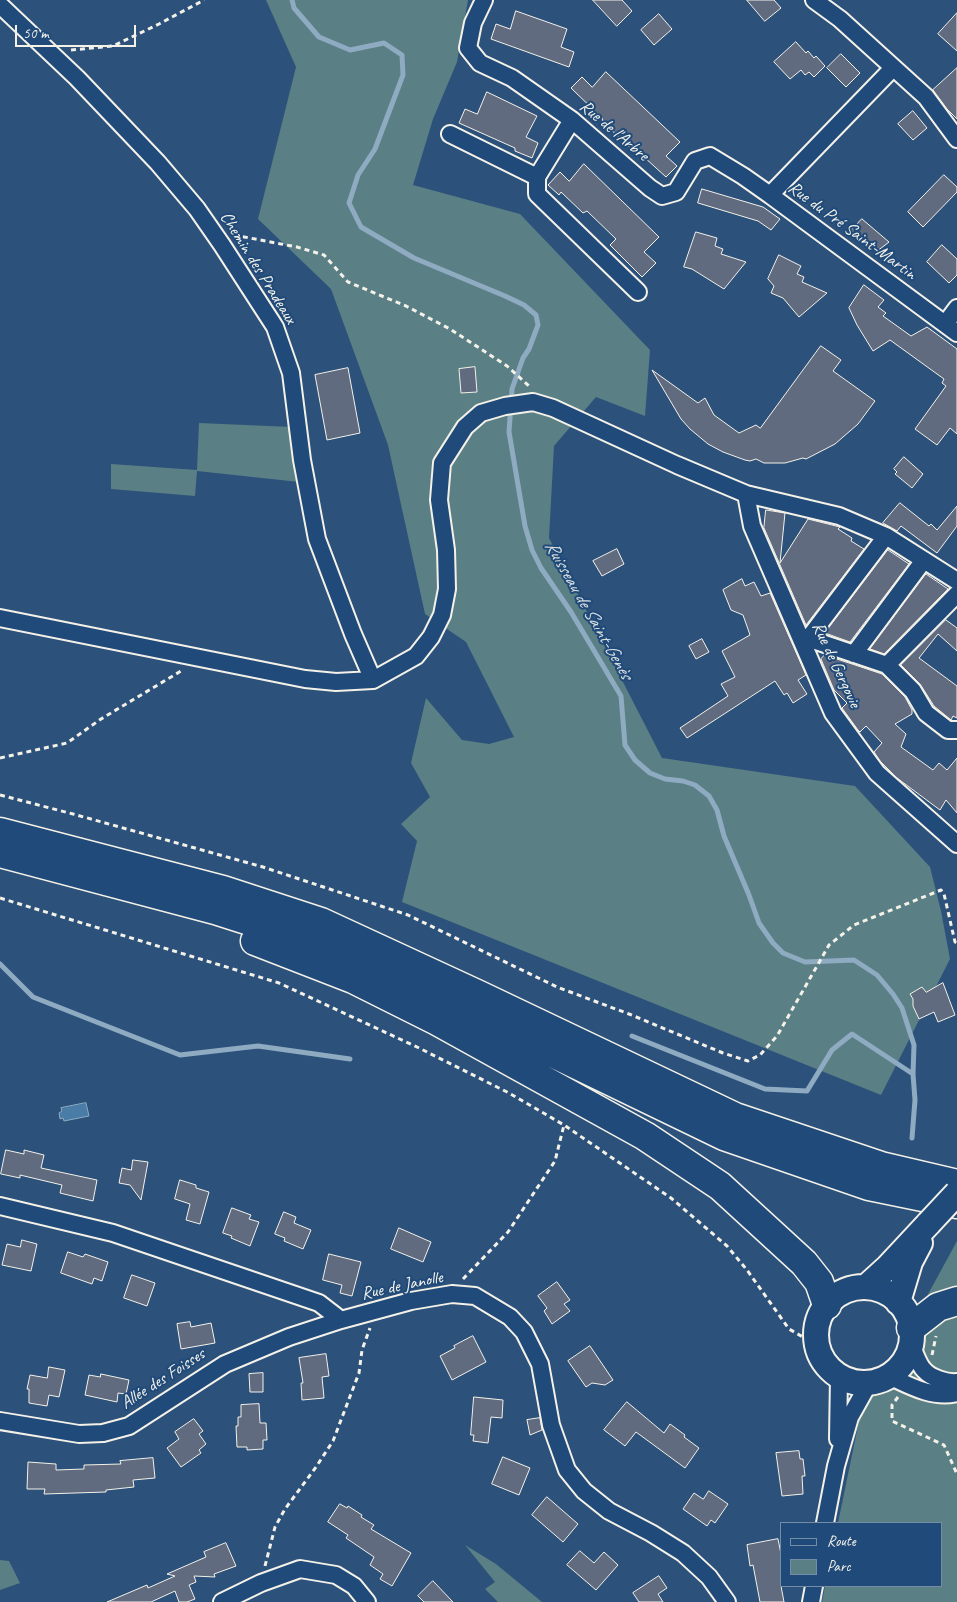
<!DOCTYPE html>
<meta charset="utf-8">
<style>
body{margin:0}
#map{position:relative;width:957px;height:1602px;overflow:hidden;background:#2c517b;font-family:Caveat,sans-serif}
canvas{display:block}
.legend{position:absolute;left:780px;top:1522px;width:162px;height:65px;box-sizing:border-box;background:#1f4a7a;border:1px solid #748da6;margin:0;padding:6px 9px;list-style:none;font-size:15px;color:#f4f1e8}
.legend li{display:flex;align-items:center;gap:10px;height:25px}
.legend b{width:25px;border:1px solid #748da6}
.scale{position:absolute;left:15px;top:25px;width:121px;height:22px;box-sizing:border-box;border:2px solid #f4f1e8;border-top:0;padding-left:6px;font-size:15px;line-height:18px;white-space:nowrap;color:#f4f1e8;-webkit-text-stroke:4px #1f4a7a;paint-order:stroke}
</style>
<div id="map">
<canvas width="957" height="1602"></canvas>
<ul class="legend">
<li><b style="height:6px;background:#1f4a7a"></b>Route</li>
<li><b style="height:14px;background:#5a7f84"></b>Parc</li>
</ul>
<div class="scale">50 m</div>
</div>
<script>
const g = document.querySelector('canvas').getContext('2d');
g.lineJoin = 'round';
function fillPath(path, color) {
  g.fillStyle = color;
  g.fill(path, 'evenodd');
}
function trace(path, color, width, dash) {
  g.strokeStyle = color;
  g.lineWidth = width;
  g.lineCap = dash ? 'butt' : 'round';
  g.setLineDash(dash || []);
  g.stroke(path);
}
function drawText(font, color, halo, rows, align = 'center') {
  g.font = font + ' Caveat,sans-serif';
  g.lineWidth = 4;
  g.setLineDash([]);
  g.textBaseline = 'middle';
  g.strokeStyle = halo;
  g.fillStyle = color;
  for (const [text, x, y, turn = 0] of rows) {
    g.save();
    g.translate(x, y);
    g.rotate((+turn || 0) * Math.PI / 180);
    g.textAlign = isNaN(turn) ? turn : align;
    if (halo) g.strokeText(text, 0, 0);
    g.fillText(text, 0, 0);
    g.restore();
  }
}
const green = new Path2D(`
 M266 0H468L457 62 433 119 413 185 520 214 650 350 645 416 596 397 554 446 549 538 662 758 855 786 930 867 941 911 950 959 881 1095 402 902 417 841 401 824 430 797 411 763 426 698 462 740 489 744 514 737 466 642 425 614 388 445 331 289 258 219 296 67Z
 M199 423 292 427 299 482 197 471 195 496 111 489V464L197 470Z
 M957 1241V1602H822L825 1586H941V1523H838L859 1421Z
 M465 1545 496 1564 542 1602H498L485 1589 495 1582Z
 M0 1560 9 1561 20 1583 0 1590Z`);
const water = new Path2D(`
 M86 1103 89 1116 64 1121 63 1118 60 1119 59 1113 62 1111 61 1108Z`);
const stream = new Path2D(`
 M292 0 294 8 319 37 350 50 384 43 402 55 403 75 375 149 358 175 349 203 361 227 414 258 505 296 524 305 536 315 538 325 529 349 523 358 512 389 509 432 525 526 532 550 541 568 571 612 621 696 625 745 635 760 650 773 665 779 683 781 695 785 709 796 717 810 724 836 749 895 759 923 773 943 783 953 805 962 854 960 877 975 893 994 902 1008 914 1045 913 1074 915 1100 912 1138
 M0 964 33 997 180 1055 258 1046 350 1059
 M632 1036 765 1089 807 1091 832 1050 852 1034 913 1074`);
const building = new Path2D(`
 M593 0H622L632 11 617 26Z
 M747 0H774L781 8 765 21Z
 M516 11 567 29 561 47 574 52 569 67 491 39 496 24 510 29Z
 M957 13V51L938 34Z
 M659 14 672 29 654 45 641 30Z
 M796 42 806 53 808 51 814 58 816 56 825 66 814 77 809 72 805 75 801 70 790 79 774 62Z
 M841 54 860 73 846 87 827 68Z
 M957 68V119L947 109 933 90Z
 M606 72 680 142 666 156 677 166 666 177 633 147H629L603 122 602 118 571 88 582 77 592 87Z
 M487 92 537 116 526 137 538 143 532 158 515 151V148L459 123 465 109 477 114Z
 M913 111 927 128 913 140 898 124Z
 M584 164 659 237 644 252 656 263 642 277 610 245 616 239 587 211 583 213 561 192 559 195 548 185 560 172 569 181Z
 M944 175 957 187V192L923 227 908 212Z
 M702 189 763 207 780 219 771 230 758 221 698 203Z
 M862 219 889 242 876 252 851 231Z
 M696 232 717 238 715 246 723 249 721 254 746 262 724 289 692 269 684 267Z
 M942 245 957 259V275L949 283 927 262Z
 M779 255 801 266 797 274 804 277 802 282 827 293 799 317 783 298 771 293 774 286 768 279Z
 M864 285 884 300 878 307 886 313 883 316 911 336 927 327 957 349V434L950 428 937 445 915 429 946 386 942 383 944 379 890 340 873 351 857 325 849 308Z
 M821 346 841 360 833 371 875 401 858 424 835 444 806 459 803 458 785 463H764L756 459 750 461 745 460 723 452 708 444 690 429 681 419 652 370 698 403 705 398 714 415 739 433 756 425 760 428Z
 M475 367 477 392 461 393 459 369Z
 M348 368 360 433 327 440 315 375Z
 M904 457 923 474 912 488 895 474 897 472 894 469Z
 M900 503 929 526 931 524 937 530 957 506V526L937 553 901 526 897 531 883 523Z
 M766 510 785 513 780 563 808 519 840 527 838 529 852 538 851 541 864 549 806 625 764 528Z
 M617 549 624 564 602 576 593 561Z
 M888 550 909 564 850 642 825 633Z
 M926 574 948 589 884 654 870 649Z
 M742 579 745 586 754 582 761 596 770 593 806 675 798 680 807 694 793 703 787 693 784 695 775 681 687 738 680 728 728 696 721 684 735 677 722 651 750 635 743 615 731 610 723 590Z
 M946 620 957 628V651L938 634 919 658 957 686V718L953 716 951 720 934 706 920 684 901 665Z
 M702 639 709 652 696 659 689 646Z
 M825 655 882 674 905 697 912 710V714L895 724 906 734 901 747 933 770 939 763 947 770 957 758V813L946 800 940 810 897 778 880 761 874 752 882 743 866 726 860 732 858 730 842 708 847 703 834 690 821 659Z
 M943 983 955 1015 938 1022 934 1012 919 1019 913 1006V999L910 994 922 987 926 992Z
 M6 1150 24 1154V1150L44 1155 41 1168 97 1180 93 1201 60 1193 62 1185 20 1175V1178L1 1174Z
 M133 1160 148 1162 141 1200 130 1185 119 1183 122 1168 131 1170Z
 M180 1180 196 1185V1188L209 1192 200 1224 186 1220 190 1204 175 1199Z
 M232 1208 251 1215 249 1219 259 1222 250 1246 231 1238 232 1236 223 1233Z
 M284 1212 296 1217 294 1223 311 1230 303 1249 284 1241 285 1238 275 1234Z
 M399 1228 431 1242 423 1262 391 1249Z
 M22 1240 37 1244 31 1271 2 1265 7 1244 20 1247Z
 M68 1252 83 1257 85 1254 108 1262 102 1281 94 1278 92 1284 61 1273Z
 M329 1254 361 1262 352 1296 340 1293 342 1285 323 1280Z
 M132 1275 155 1283 147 1306 124 1298Z
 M557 1282 570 1300 564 1304 570 1311 552 1324 544 1311 547 1308 538 1296Z
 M190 1322 191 1327 211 1323 215 1343 181 1349 177 1324Z
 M473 1336 486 1362 452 1380 440 1356 455 1348 454 1346Z
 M590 1346 613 1380 605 1385 592 1383 586 1387 568 1361Z
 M326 1354 329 1376 322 1377 324 1398 302 1400 301 1383H303L299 1358Z
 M49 1367 65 1370 59 1397 49 1395 47 1406 29 1403V1389H27L30 1375 47 1378Z
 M263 1373V1392H250L249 1374Z
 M101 1374 129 1380 126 1394 118 1393 117 1402 85 1395 89 1375 100 1377Z
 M474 1397 503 1400 502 1418 491 1417 488 1443 473 1441 474 1435H471Z
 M627 1402 664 1433 670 1424 685 1435 684 1437 699 1448 685 1468 636 1432 625 1446 604 1430Z
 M259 1404 260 1423H266L267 1440H263V1449L247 1450V1447H237L236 1426H238V1417H241V1405Z
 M540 1418 542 1430 530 1435 527 1420Z
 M194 1419 203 1431 199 1434 206 1444 199 1450 201 1453 181 1467 167 1448 179 1439 175 1432Z
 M799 1451 800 1459H803L805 1476H802L803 1494 782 1496 776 1453Z
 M503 1457 530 1468 519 1495 492 1484Z
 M153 1458 155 1478 133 1480 134 1487 106 1490V1492L44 1494 45 1489H27L28 1462 56 1464V1470L84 1469V1465L121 1464 120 1461Z
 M709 1491 728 1504 715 1523 711 1520 707 1526 683 1509 694 1493 703 1499Z
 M547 1497 578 1524 563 1542 532 1515Z
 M340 1504 347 1508 348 1506 362 1515 361 1517 374 1525 371 1529 411 1553 392 1586 380 1579 383 1574 370 1565 374 1557 346 1538 348 1535 328 1522Z
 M778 1539 781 1554V1586L784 1602H760L753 1565 750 1566 747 1545Z
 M226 1543 236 1566 214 1574 215 1577 194 1576 196 1582 189 1585 195 1599 187 1602H179L175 1591 151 1602H107L147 1585 148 1588 175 1576 167 1574 206 1557 204 1552Z
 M580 1551 594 1563 604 1552 618 1565 596 1590 567 1565Z
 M659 1576 667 1588 658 1594 663 1602H639L633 1593Z
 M433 1581 453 1602H424L418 1596Z`);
const path = new Path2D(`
 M71 50 113 46 159 24 204 0
 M234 235 297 247 324 255 348 282 406 306 450 329 507 366 529 386
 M0 758 67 743 101 719 181 671
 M0 795 73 814 263 867 408 915 557 987 629 1014 723 1053 748 1061 760 1055 777 1036 829 945 854 925 941 890 944 894 955 942 957 943
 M0 898 279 983 417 1047 509 1093 564 1125 671 1198 727 1246 747 1270 789 1329 817 1345
 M463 1279 508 1232 555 1161 564 1125
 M932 1355 936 1336
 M898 1397 892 1405V1421L944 1445 957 1474
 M265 1566 275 1527 285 1509 316 1467 333 1441 359 1373 362 1350 370 1328`);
const street = new Path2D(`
 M484 0 473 23 468 48 480 63 512 78 572 120 650 188 662 196 676 192 695 161 710 156 743 176 770 195
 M814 0 840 19 926 97 957 139
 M0 5 77 78 158 163 197 209 222 245 275 327 291 373 302 460 317 539 353 634 373 680
 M893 68 770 195 957 333
 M572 120 537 177V194L638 292
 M450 134 537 177
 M945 324 957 308
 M746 494 752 526 833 713 877 773 957 844
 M0 618 305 679 336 682 373 680 416 656 431 637 442 615 447 589 446 550 439 500 442 463 465 427 481 413 505 406 533 402 553 408 677 465 746 494 839 516 886 536 957 581
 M801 636 887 665 913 691 926 713 948 730H957
 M808 639 886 536
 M854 654 924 560
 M887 665 957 594
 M0 1206 113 1233 319 1303 341 1320 411 1301 452 1294 475 1296 510 1317 524 1332 540 1364 551 1425 567 1470 584 1491 609 1511 651 1533 683 1553 709 1577 727 1602
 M911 1345C915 1352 918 1364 924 1370 931 1378 947 1383 957 1382
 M889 1376C910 1386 933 1399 957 1393
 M0 1421 79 1434 103 1433 129 1426 225 1364 289 1337 341 1320
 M838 1439 839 1377
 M825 1523 836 1466 850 1417 869 1383
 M222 1602 261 1583 300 1569 336 1575 354 1586 367 1602
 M811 1602 814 1586`);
const secondary = new Path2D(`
 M866 1287 888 1267 929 1223
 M816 1335a48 48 0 1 1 96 0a48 48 0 1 1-96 0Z
 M898 1302 910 1262 920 1243`);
const highway = new Path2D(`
 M0 832 223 890 321 922 479 995 735 1117 881 1166 957 1184
 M0 853 215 910 312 941 480 1018 724 1136 869 1186 957 1204
 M255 941 353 979 437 1021 645 1136 720 1186 804 1263 819 1282 827 1305
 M911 1328 938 1307 957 1301`);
const secondaryBridge = new Path2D(`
 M929 1223 957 1193`);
const streetNames = [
 ["Rue de l'Arbre",614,131,40],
 ["Rue du Pré Saint-Martin",852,231,36],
 ["Chemin des Pradeaux",258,268,58],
 ["Rue de Gergovie",836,665,65],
 ["Rue de Janolle",402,1286,-12],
 ["Allée des Foisses",163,1379,-33]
];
const waterNames = [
 ["Ruisseau de Saint-Genès",588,610,60]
];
fillPath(green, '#5a7f84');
fillPath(water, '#4a7ca8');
trace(water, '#8eabc2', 1);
trace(stream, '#8eabc2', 5);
fillPath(building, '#606b80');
trace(building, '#f4f1e8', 1);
trace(street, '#f4f1e8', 20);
trace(secondary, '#f4f1e8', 28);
trace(highway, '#f4f1e8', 31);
trace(path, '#f4f1e8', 3, [5, 4]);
trace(street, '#1f4a7a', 16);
trace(secondary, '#1f4a7a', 24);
trace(highway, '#1f4a7a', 28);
trace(secondaryBridge, '#f4f1e8', 28, []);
trace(secondaryBridge, '#1f4a7a', 24);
drawText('18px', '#f4f1e8', '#1f4a7a', streetNames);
drawText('italic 19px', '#dadfde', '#1f4a7a', waterNames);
</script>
